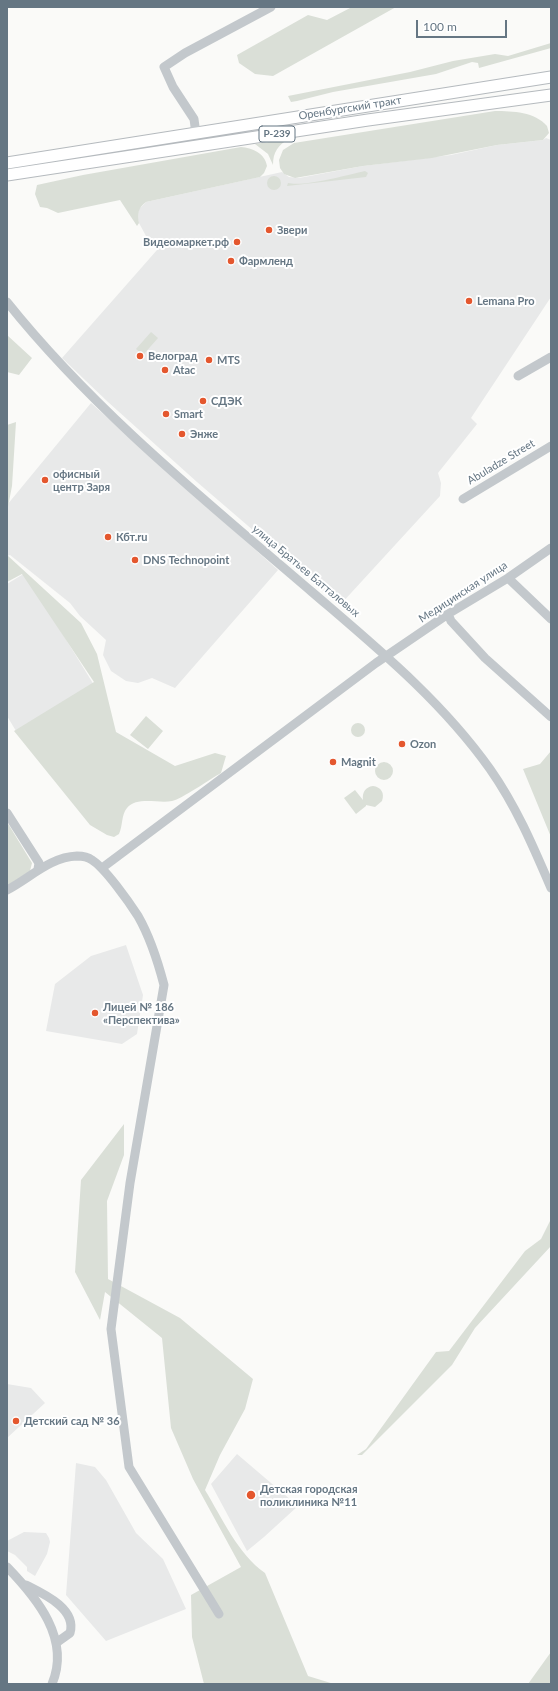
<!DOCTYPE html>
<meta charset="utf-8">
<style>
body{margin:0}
#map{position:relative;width:558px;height:1691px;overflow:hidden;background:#fafaf8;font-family:Lato,sans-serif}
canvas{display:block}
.frame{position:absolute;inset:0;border:8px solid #657683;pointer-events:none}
.scale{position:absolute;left:416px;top:20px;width:91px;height:18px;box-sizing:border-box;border:2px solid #657683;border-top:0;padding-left:5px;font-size:12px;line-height:14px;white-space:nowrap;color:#657683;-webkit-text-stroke:3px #fff;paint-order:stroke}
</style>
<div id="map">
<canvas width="558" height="1691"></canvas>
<div class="frame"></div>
<div class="scale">100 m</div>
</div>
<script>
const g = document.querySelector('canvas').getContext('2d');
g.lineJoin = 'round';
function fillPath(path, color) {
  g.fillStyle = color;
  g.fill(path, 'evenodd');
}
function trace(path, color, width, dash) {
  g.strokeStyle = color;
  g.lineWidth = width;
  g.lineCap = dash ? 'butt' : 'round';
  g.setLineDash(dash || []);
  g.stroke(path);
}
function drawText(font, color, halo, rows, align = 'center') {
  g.font = font + ' Lato,sans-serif';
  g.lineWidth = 4;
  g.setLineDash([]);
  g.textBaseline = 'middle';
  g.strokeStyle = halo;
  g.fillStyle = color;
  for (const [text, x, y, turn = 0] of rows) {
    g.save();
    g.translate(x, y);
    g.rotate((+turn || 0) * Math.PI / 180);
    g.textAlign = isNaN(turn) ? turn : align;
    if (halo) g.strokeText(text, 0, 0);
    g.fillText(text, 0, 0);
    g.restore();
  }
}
const built = new Path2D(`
 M546 138 551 140V297L471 418 477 424 438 473 441 483 440 496 340 605 197 482 108 402 62 358 157 250 146 236 139 223 137 216 139 209 146 202 282 172 289 177 299 178 363 166 451 155 497 145 543 140Z
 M91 403 278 570 175 688 152 678 138 683 126 681 111 671 103 655 106 640 80 616 70 603 10 555 7 556V505Z
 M25 573 94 685 16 731 7 716V584Z
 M126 945 143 995 137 1034 122 1044 46 1031 55 984 91 956Z
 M7 1384 31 1388 45 1403 7 1438Z
 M237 1454 298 1506 264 1537 247 1551 211 1484Z
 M76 1463 95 1467 106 1480 136 1533 163 1559 186 1609 106 1641 66 1595Z
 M24 1532 46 1533 49 1538 50 1542 47 1554 35 1576 27 1571V1567L15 1555 7 1551V1541Z`);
const green = new Path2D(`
 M352 7H396L273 76 255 74 239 63 237 55 308 15 327 20Z
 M551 43V48L479 68 478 63 472 62 436 74 333 92 297 101 291 102 288 96 410 72 453 61 495 54 508 56Z
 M495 111C513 111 535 112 547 126L549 133 543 140 497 145 432 158 363 166 295 178 284 174 280 168 279 160 283 150 294 143Z
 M289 139C278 145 273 152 273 165L268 154 255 144Z
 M241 147C252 148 265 153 267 166L264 173 260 177 146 202C138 208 137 214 139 223L137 226 120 200 58 213 47 208 40 207 35 194 37 185 83 175Z
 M365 171 368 173 366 177 287 186 288 183C304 187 347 175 365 171Z
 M267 183a7 7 0 1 1 14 0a7 7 0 1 1-14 0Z
 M151 332 158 338 143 355 136 349Z
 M7 335 32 358 19 375 7 372Z
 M16 422 12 486 7 512V425Z
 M7 555 81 623 97 654 116 732 175 766 215 753 226 756 221 773C212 778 180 800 172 801 159 804 137 796 127 808 121 815 123 826 119 834L114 837 107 835 90 825 14 731 94 682 22 574 7 582Z
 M146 716 163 731 148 749 130 735Z
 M351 730a7 7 0 1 1 14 0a7 7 0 1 1-14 0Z
 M551 751V837L523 769 540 764Z
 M375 771a9 9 0 1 1 18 0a9 9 0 1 1-18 0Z
 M373 786C381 787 385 793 382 801L375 807 366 805V806L356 814 344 798 355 790 363 800C362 793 365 787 373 786Z
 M7 822 32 863 30 871 7 886Z
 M124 1124V1155L107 1201 108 1279 180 1318 253 1379 245 1409 220 1455 205 1490C222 1518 238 1554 265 1573L308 1676 334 1684H204L192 1637 191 1595 241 1567 193 1479 171 1428 162 1338 105 1292 100 1320 75 1272 81 1180Z
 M551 1219V1246L475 1328 452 1365 362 1455H357L366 1449 436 1352 449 1351 525 1251 541 1239Z
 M551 1652V1684H528Z`);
const minor = new Path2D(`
 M196 134 194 119 173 87 164 67 185 53 271 7
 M7 302C95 412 206 501 312 592 376 647 441 700 490 769 516 806 533 846 551 888
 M518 376 551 357
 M463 499 551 446
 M508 578 551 619
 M448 614 451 621 485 658 551 717
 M7 813 39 863 38 869
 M102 868 376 663 448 614 508 578 551 548
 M7 890C30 878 50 857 77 856 82 856 88 857 92 860 105 868 129 902 138 916 150 937 158 962 164 985L130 1183 111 1329 129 1467 219 1614
 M7 1567C37 1598 71 1639 52 1684
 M26 1585C44 1594 77 1609 70 1633L56 1643`);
const major = new Path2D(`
 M7 163 551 77
 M7 175 368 120 551 95`);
const markers = [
 [269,230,4,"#e4572e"],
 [237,242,4,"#e4572e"],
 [231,261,4,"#e4572e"],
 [469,301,4,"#e4572e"],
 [140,356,4,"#e4572e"],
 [209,360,4,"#e4572e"],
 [165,370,4,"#e4572e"],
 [203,401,4,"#e4572e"],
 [166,414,4,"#e4572e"],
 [182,434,4,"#e4572e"],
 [45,480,4,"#e4572e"],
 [108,537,4,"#e4572e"],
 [135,560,4,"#e4572e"],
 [402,744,4,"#e4572e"],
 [333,762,4,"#e4572e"],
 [95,1013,4,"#e4572e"],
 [16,1421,4,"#e4572e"],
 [251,1495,5,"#e4572e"]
];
const shields = [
 [277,134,36]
];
const shieldNames = [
 ["Р-239",277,134]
];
const streetNames = [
 ["Оренбургский тракт",350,108,-9],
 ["Abuladze Street",501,462,-31],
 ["улица Братьев Батталовых",306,571,40],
 ["Медицинская улица",463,592,-33]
];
const poiNames = [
 ["Звери",277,230],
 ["Видеомаркет.рф",229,242,"right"],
 ["Фармленд",239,261],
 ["Lemana Pro",477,301],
 ["Велоград",148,356],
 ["MTS",217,360],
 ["Atac",173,370],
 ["СДЭК",211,401],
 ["Smart",174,414],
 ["Энже",190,434],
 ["офисный",53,474],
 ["центр Заря",53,487],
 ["Кбт.ru",116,537],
 ["DNS Technopoint",143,560],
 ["Ozon",410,744],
 ["Magnit",341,762],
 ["Лицей № 186",103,1007],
 ["«Перспектива»",103,1020],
 ["Детский сад № 36",24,1421],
 ["Детская городская",260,1489],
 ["поликлиника №11",260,1502]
];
fillPath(built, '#e8e9e9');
fillPath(green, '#dadfd7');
trace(major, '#b5babe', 13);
trace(minor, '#c3c8cc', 9);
trace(major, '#fff', 11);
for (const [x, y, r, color] of markers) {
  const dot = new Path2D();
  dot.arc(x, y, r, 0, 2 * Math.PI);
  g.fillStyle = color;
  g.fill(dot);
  trace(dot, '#fff', 1.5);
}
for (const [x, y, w] of shields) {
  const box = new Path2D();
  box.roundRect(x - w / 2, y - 8, w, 16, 3);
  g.fillStyle = '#fff';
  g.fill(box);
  trace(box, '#657683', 1);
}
drawText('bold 10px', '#657683', null, shieldNames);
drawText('11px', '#657683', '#fff', streetNames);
drawText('bold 11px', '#657683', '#fff', poiNames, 'left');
</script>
